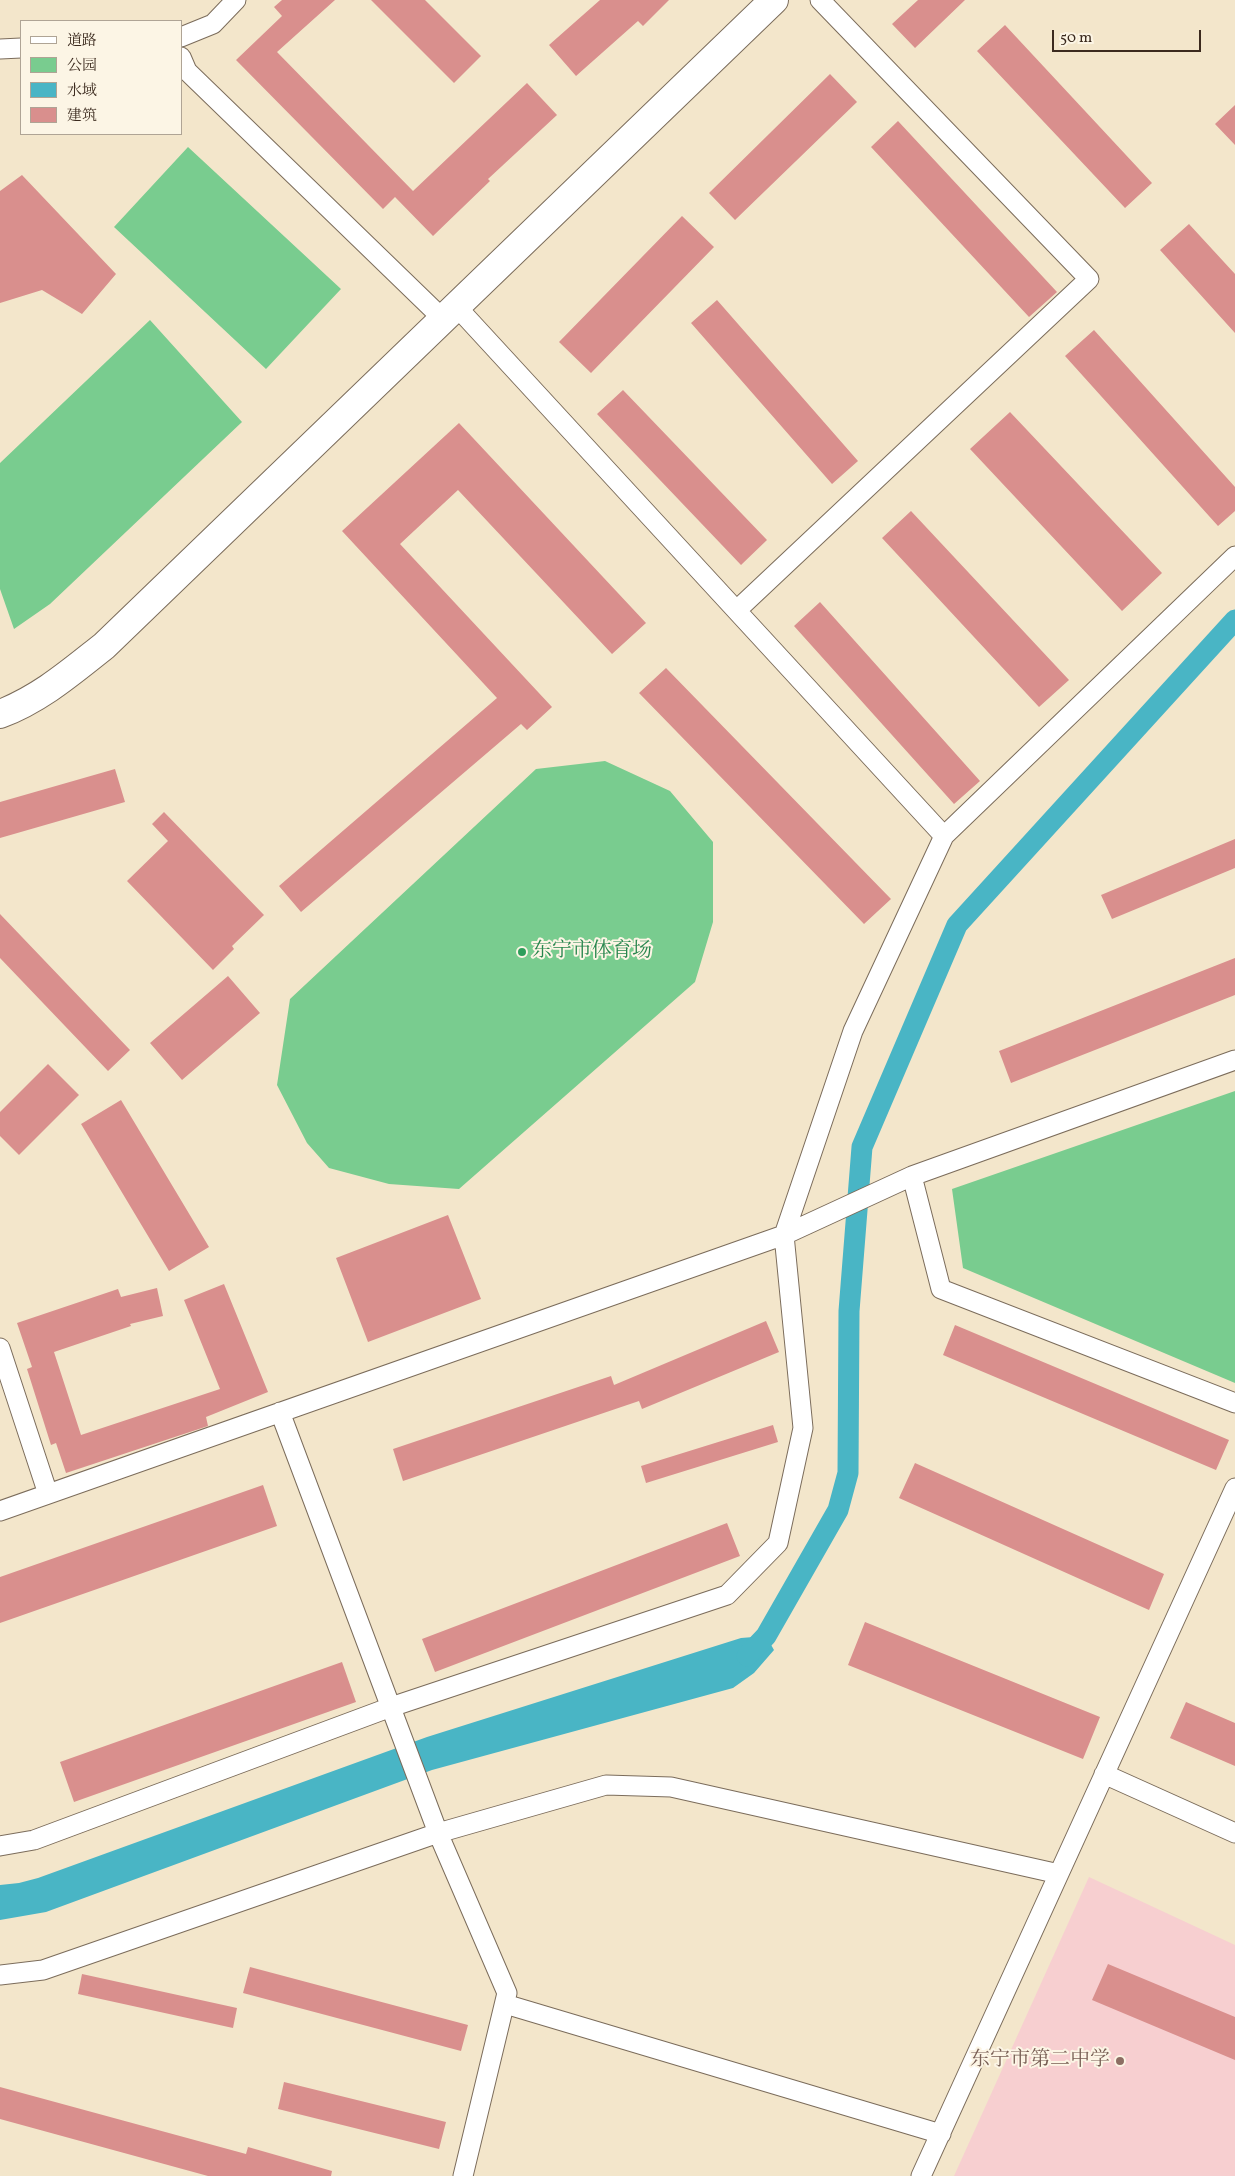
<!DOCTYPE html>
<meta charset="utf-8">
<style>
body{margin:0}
#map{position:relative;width:1235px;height:2176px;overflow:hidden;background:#f3e6cb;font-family:Vollkorn,"Noto Serif SC",serif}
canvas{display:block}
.legend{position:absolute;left:20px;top:20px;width:162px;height:115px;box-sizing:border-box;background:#fcf5e5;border:1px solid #afa495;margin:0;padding:6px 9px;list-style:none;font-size:15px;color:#3b2a1e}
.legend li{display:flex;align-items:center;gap:10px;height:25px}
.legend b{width:25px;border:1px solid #afa495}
.scale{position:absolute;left:1052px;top:30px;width:149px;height:22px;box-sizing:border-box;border:2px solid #3b2a1e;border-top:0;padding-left:6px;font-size:15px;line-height:18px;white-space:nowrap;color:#3b2a1e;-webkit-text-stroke:4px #fcf5e5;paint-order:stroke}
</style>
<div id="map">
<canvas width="1235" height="2176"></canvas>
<ul class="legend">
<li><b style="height:6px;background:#fff"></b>道路</li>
<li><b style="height:14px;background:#79cc8f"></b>公园</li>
<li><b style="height:14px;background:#49b5c5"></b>水域</li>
<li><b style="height:14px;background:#d98f8d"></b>建筑</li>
</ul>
<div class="scale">50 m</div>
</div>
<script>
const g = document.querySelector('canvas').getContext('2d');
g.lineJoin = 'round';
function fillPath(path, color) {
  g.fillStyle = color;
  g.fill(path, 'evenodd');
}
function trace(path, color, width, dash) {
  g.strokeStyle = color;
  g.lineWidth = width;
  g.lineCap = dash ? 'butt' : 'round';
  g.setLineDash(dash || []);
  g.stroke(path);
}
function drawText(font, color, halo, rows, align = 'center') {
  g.font = font + ' Vollkorn,"Noto Serif SC",serif';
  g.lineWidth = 4;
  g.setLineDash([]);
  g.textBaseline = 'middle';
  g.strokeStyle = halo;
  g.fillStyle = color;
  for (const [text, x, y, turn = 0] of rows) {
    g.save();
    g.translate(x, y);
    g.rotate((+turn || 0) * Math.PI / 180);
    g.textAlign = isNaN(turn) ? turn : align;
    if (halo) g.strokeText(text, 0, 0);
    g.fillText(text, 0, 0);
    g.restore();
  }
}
const built = new Path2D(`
 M1089 1877 1235 1945V2176H954Z`);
const green = new Path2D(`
 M188 147 341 289 266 369 114 227Z
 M150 320 242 422 50 604 14 629 0 589V463Z
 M605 761 670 791 713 842V922L695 982 459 1189 389 1184 329 1168 307 1143 277 1085 290 999 536 769Z
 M1235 1091V1383L963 1268 952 1189Z`);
const water = new Path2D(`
 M766 1636 774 1650 754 1673 733 1688 432 1770 46 1912 0 1920V1885L19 1883 38 1878 427 1737 741 1638Z`);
const canal = new Path2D(`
 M747 1656 766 1636 838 1510 848 1473 849 1311 862 1147 957 925 1235 620`);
const building = new Path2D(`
 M282 0H335L277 52 413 191 527 83 557 115 488 179 490 181 433 236 395 197 383 209 236 60 282 16 274 7Z
 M371 0H425L481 56 454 83Z
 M600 0H669L643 26 638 21 576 76 549 45Z
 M918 0H965L915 48 892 24Z
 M1005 25 1152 183 1125 208 977 51Z
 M830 74 857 102 735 220 709 193Z
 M1235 105V145L1215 124Z
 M898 121 1057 292 1029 317 871 147Z
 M22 175 116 274 82 314 42 290 0 303V191Z
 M682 216 714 247 591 373 559 342Z
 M1189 224 1235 274V333L1160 250Z
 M717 300 858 461 832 484 691 323Z
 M1094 330 1235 487V511L1218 526 1065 356Z
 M623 390 767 540 741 565 597 414Z
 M1010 412 1162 573 1122 611 970 449Z
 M459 423 646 623 612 654 458 490 400 544 552 707 527 730 521 724 301 912 279 886 497 698 342 531Z
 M911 511 1069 680 1039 707 882 538Z
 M820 602 980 781 954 804 794 626Z
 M666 668 891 899 864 924 639 693Z
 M115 769 125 802 0 838V802Z
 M164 812 264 915 232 946 234 949 213 970 127 881 168 841 152 824Z
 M1235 839V868L1112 919 1101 895Z
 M0 914 130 1050 108 1071 0 958Z
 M1235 958V995L1011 1083 999 1051Z
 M228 976 260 1013 182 1080 150 1043Z
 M48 1064 79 1095 19 1155 0 1136V1112Z
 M121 1100 209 1247 169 1271 81 1124Z
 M448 1215 481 1299 368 1342 336 1258Z
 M224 1284 268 1392 206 1417 208 1426 66 1473 56 1443 51 1445 27 1369 32 1367 17 1323 118 1289 121 1297 157 1288 163 1316 130 1324 131 1326 54 1352 81 1435 220 1389 184 1300Z
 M766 1321 779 1352 642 1409 639 1401 403 1481 393 1449 611 1376 614 1385Z
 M955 1325 1229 1440 1216 1470 943 1355Z
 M773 1425 778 1442 646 1483 641 1466Z
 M915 1463 1164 1574 1149 1610 899 1498Z
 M263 1485 277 1526 0 1623V1577Z
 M727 1523 740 1556 435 1672 422 1639Z
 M865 1622 1100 1717 1083 1759 848 1665Z
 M342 1662 356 1702 74 1802 60 1762Z
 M1186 1702 1235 1723V1766L1170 1738Z
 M1108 1964 1235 2017V2060L1092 2000Z
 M250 1967 468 2025 461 2051 243 1993Z
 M82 1974 237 2008 233 2028 78 1994Z
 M284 2082 446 2122 439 2149 278 2109Z
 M0 2087 246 2154 248 2147 332 2171 331 2176H208L0 2119Z`);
const minor = new Path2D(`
 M181 37 213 24 236 0
 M0 49 21 48
 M181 57 187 71 443 319
 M456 306 944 836
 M737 610 1089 279 820 0
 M912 1176 941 1289 1235 1403
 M0 1348 48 1494
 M280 1412 438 1833 507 1993 463 2176
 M0 1511 784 1235 912 1176 1235 1060
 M1104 1774 1235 1833
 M0 1846 34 1840 391 1707 727 1595 778 1543 803 1428 784 1235 853 1031 944 836 1235 556
 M0 1975 43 1970 438 1833 606 1785 671 1787 1059 1874
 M505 2004 941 2134
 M921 2176 1235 1488`);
const highway = new Path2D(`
 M0 714C40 699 71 672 104 646L774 0`);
const markers = [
 [522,952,5,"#2e9e5b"],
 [1120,2061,5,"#8d6e63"]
];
const leisureNames = [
 ["东宁市体育场",532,952]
];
const educationNames = [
 ["东宁市第二中学",1110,2061]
];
fillPath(built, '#f7cfd0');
fillPath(green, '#79cc8f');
fillPath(water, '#49b5c5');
trace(canal, '#49b5c5', 21);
fillPath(building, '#d98f8d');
trace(minor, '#7b6c5b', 21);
trace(highway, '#7b6c5b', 30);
trace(minor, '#fff', 19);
trace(highway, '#fff', 28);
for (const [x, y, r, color] of markers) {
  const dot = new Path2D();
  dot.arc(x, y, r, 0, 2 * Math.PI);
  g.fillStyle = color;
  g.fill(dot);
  trace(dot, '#fcf5e5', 2);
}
drawText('20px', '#27864d', '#fcf5e5', leisureNames, 'left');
drawText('20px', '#785e54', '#fcf5e5', educationNames, 'right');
</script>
